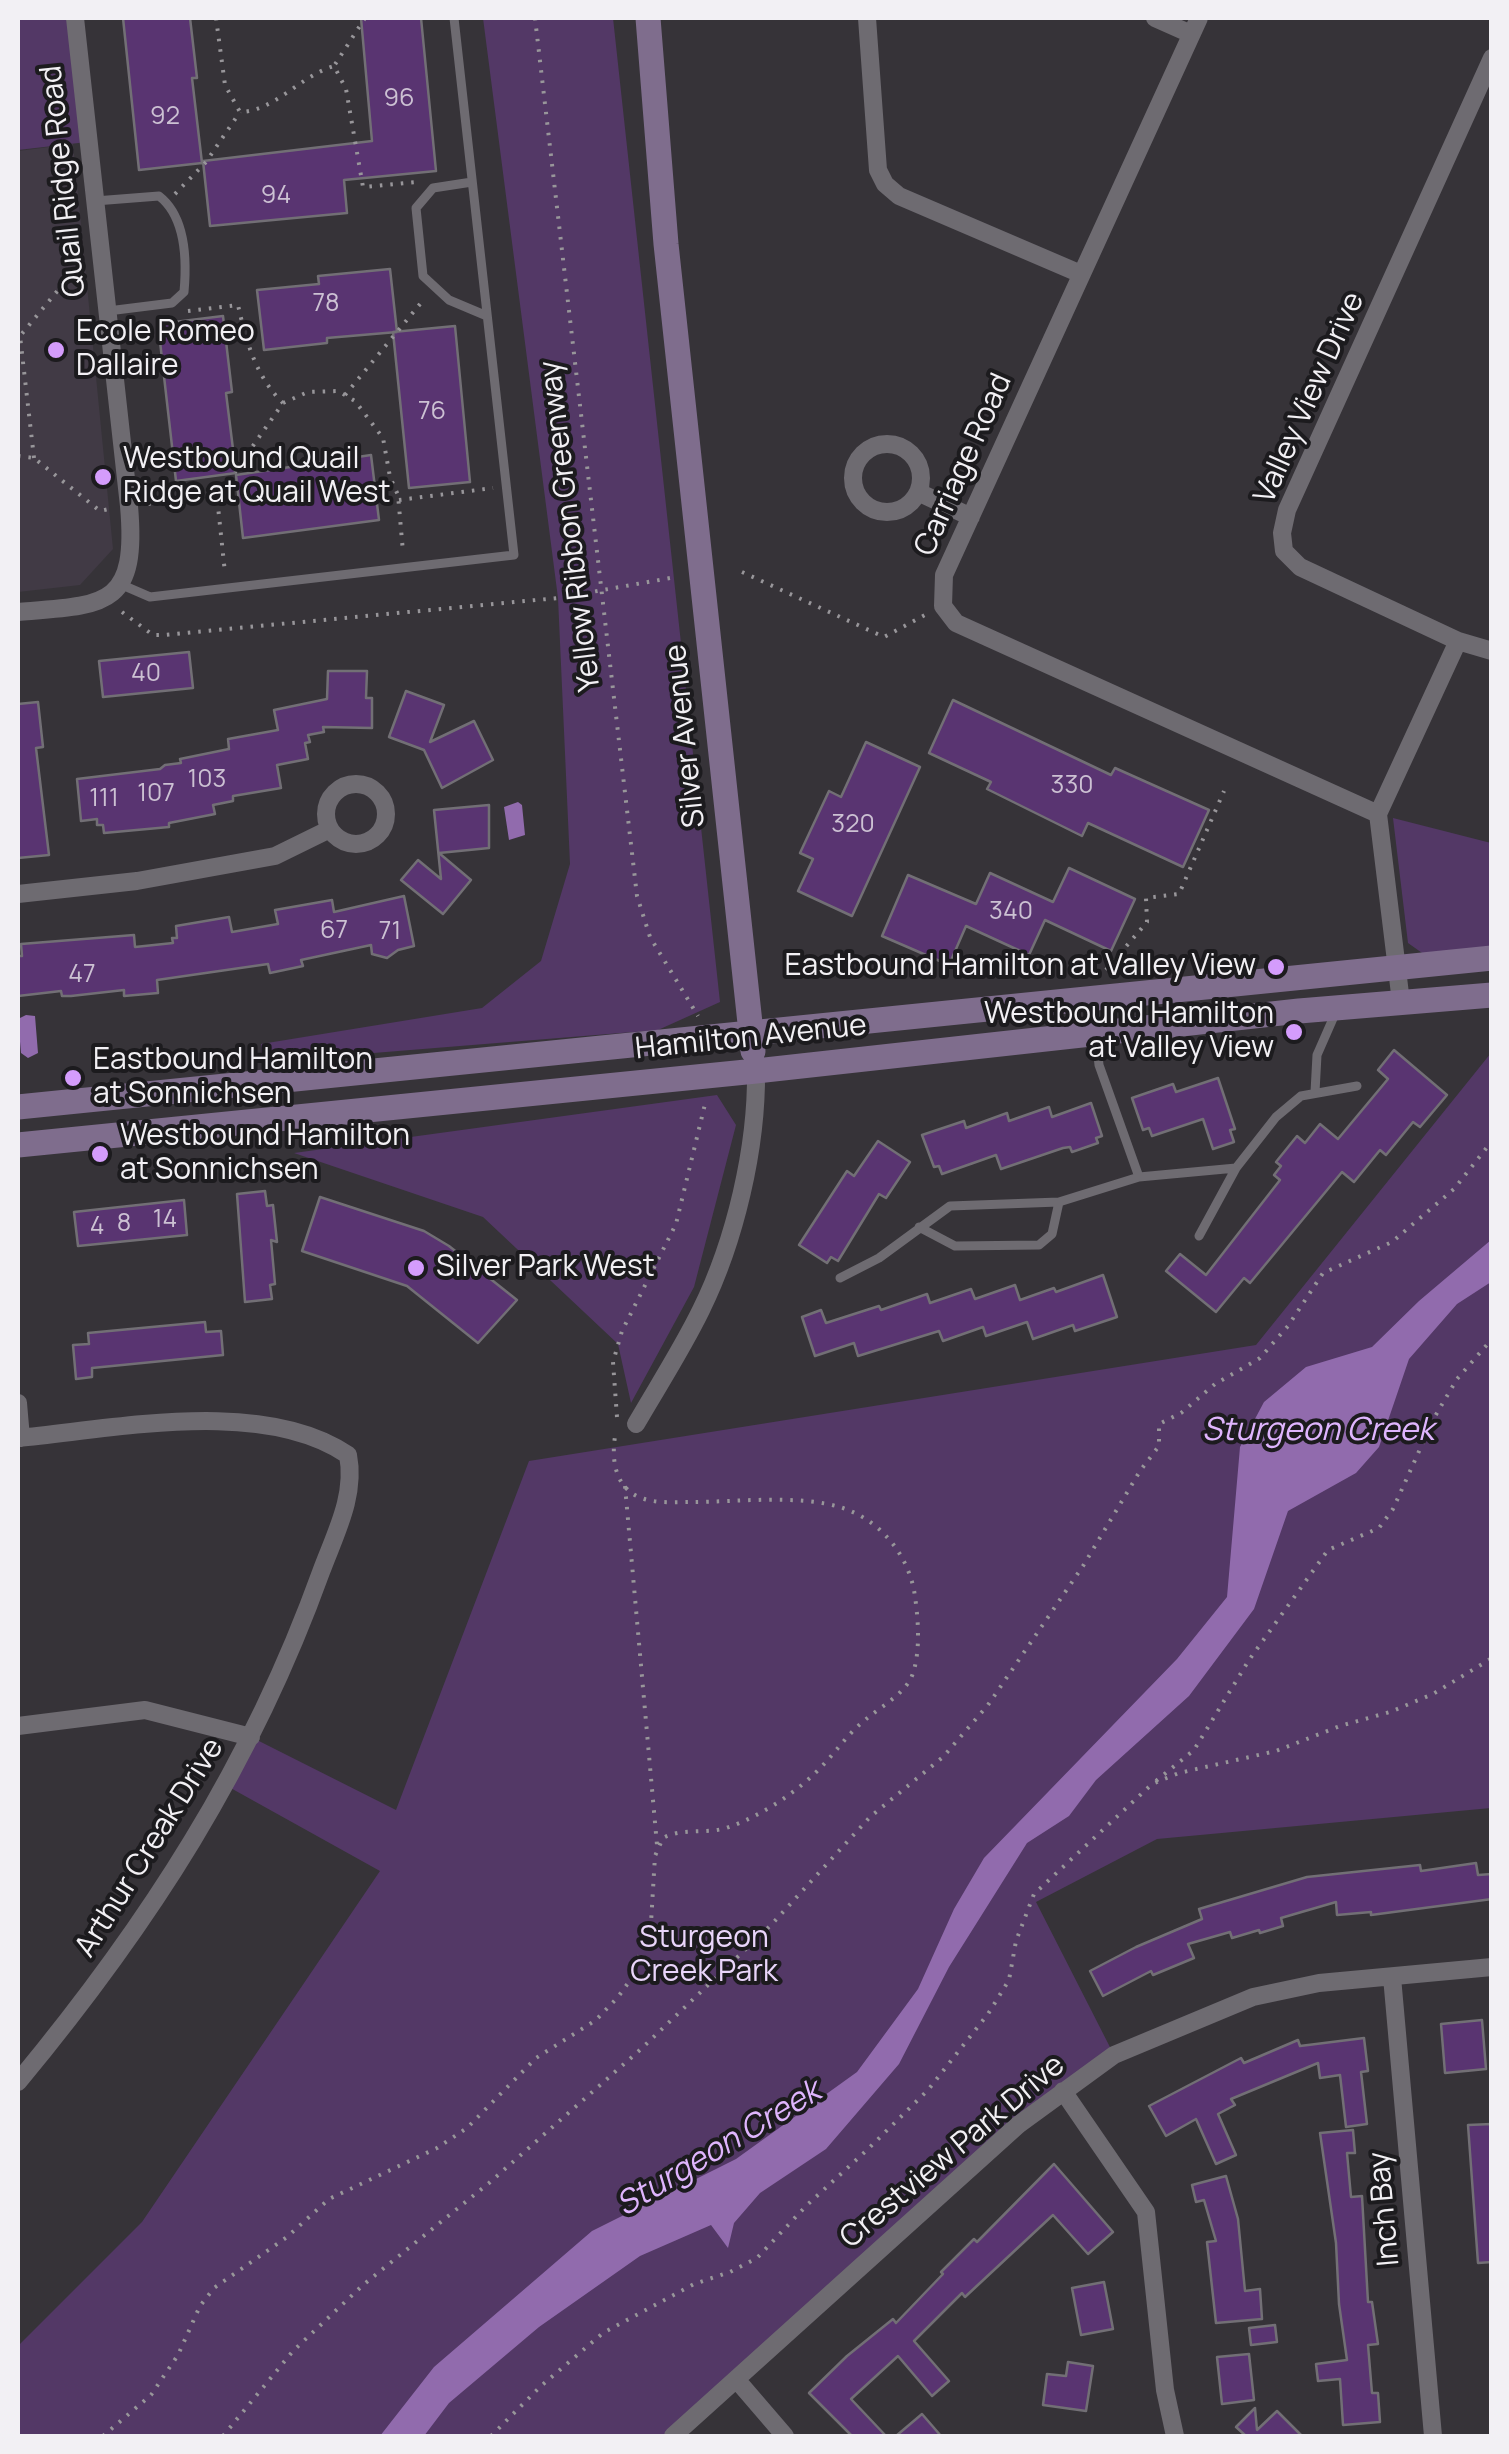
<!DOCTYPE html>
<html>
<head>
<meta charset="utf-8">
<style>
	body { margin:0 }
	#map { position:relative; width:1509px; height:2454px; overflow:hidden; background:#363338; font-family:Manrope,sans-serif }
	canvas { display:block }
	.frame { position:absolute; inset:0; border:20px solid #f2f0f4; pointer-events:none }
</style>
</head>
<body>
<div id="map">
<canvas width="1509" height="2454"></canvas>
<div class="frame"></div>
</div>
<script>
const ctx = document.querySelector('canvas').getContext('2d');
ctx.lineJoin = 'round';
function paint(path, color) { ctx.fillStyle = color; ctx.fill(path, 'evenodd'); }
function stroke(path, color, width, dash) { ctx.strokeStyle = color; ctx.lineWidth = width; ctx.lineCap = dash ? 'butt' : 'round'; ctx.setLineDash(dash || []); ctx.stroke(path); }
function write(font, color, halo, rows, align = 'center') {
  ctx.font = font + ' Manrope,sans-serif'; ctx.lineWidth = 8; ctx.setLineDash([]); ctx.textBaseline = 'middle'; ctx.strokeStyle = halo; ctx.fillStyle = color; for (const [text, x, y, turn = 0] of rows) {
    ctx.save(); ctx.translate(x, y); ctx.rotate((+turn || 0) * Math.PI / 180); ctx.textAlign = isNaN(turn) ? turn : align; if (halo) ctx.strokeText(text, 0, 0); ctx.fillText(text, 0, 0); ctx.restore();
  }
}
const built = new Path2D(`
	M73 144 113 549 80 585 18 592V151Z`);
const green = new Path2D(`
	M18 18H75L87 142 18 150Z
	M483 18H613L720 1002 658 1030 262 1062 261 1044 482 1008 541 961 570 864 558 598Z
	M1393 818 1491 843V949L1425 955 1408 943Z
	M1491 1053V1808L1157 1839 1036 1902 1114 2055 1063 2091 673 2436H18V2346L142 2222 380 1871 227 1786 251 1737 396 1810 529 1461 1256 1345Z
	M717 1095 736 1125 694 1287 631 1403 618 1344 483 1217 294 1153Z`);
const water = new Path2D(`
	M518 802 522 805 525 835 509 840 504 807Z
	M26 1015 35 1016 38 1053 28 1058 21 1053 18 1019Z
	M1491 1240V1282L1457 1304 1409 1359 1379 1447 1356 1473 1288 1511 1254 1609 1189 1696 1096 1780 1069 1816 1027 1843 949 1967 899 2064 826 2149 760 2193 734 2223 728 2248 711 2225 640 2256 539 2327 449 2403 424 2436H380L434 2367 592 2231 736 2159 857 2072 918 1989 954 1909 984 1858 1177 1659 1227 1597 1240 1447 1264 1402 1306 1367 1372 1347 1419 1301Z`);
const building = new Path2D(`
	M123 18H190L197 78H192L202 163 139 170Z
	M361 18H421L436 171 344 180 347 213 210 226 203 161 372 141Z
	M390 269 397 332 327 338V343L264 350 257 290 319 284 318 276Z
	M223 316 232 392 226 393 236 473 176 481 158 324Z
	M455 326 470 482 409 488 393 332Z
	M371 455 379 520 243 538 236 475Z
	M189 652 193 688 103 697 99 661Z
	M328 671H367L366 698H372V728L323 727 324 732 308 735 310 742 305 743 308 759 277 765 281 788 233 796V801L213 805 215 814 169 823V827L104 833 103 825H97V819L81 821 77 779 160 769 165 765 181 763 180 759 229 749 228 739 278 730 274 710 327 699Z
	M406 691 444 705 430 742 474 721 493 760 442 788 424 750 389 737Z
	M953 700 1111 775 1115 768 1209 810 1183 867 1088 823 1082 836 987 789 991 782 929 753Z
	M38 702 43 747 36 748 49 855 18 858V704Z
	M866 742 920 767 852 916 798 891 813 859 800 853 829 791 841 797Z
	M489 805V848L439 853 471 880 443 914 401 880 418 860 441 879 434 810Z
	M1069 868 1135 899 1111 951 1045 920 1029 955 966 926 949 965 882 936 908 875 976 904 990 873 1053 902Z
	M404 896 414 946 398 950 387 958 372 954 371 945 301 960 303 966 270 973 268 964 157 980 158 993 124 996V990L71 996H62L61 991 18 996V956H22L21 944 134 935 135 947 173 943 172 938H177L176 926 229 917 232 932 278 924 275 910 332 900 334 912Z
	M1394 1050 1447 1095 1420 1127 1413 1122 1386 1155 1380 1150 1354 1182 1342 1172 1250 1283 1244 1278 1216 1312 1166 1271 1180 1254 1206 1275 1280 1180 1274 1175 1281 1166 1276 1162 1297 1136 1305 1143 1320 1124 1338 1139 1388 1079 1378 1070Z
	M1218 1078 1235 1129 1230 1130 1234 1142 1213 1149 1203 1119 1152 1136 1149 1128 1143 1130 1132 1098 1173 1084 1176 1092Z
	M1091 1103 1102 1136 1096 1138 1098 1143 1072 1152 1070 1147 1063 1148 1001 1169 996 1155 942 1174 939 1166 934 1167 922 1135 964 1121 966 1128 1007 1113 1009 1121 1049 1107 1052 1117Z
	M878 1141 910 1162 886 1198 879 1194 838 1261 831 1257 827 1263 799 1245 847 1171 854 1176Z
	M265 1191 267 1206 273 1205 277 1242 271 1240 275 1284 270 1285 272 1299 245 1302 237 1194Z
	M320 1197 424 1231 449 1246 517 1300 478 1343 407 1286 302 1251Z
	M184 1200 187 1235 78 1246 74 1212Z
	M1103 1275 1117 1317 1075 1331 1073 1325 1033 1339 1027 1322 986 1336 983 1327 943 1341 939 1331 858 1356 854 1343 815 1356 802 1317 821 1310 826 1323 879 1306 881 1310 927 1294 930 1303 971 1289 975 1299 1015 1285 1020 1300 1054 1288 1056 1292Z
	M205 1322 206 1332 221 1331 223 1355 92 1368V1377L76 1379 73 1345 89 1344 88 1333Z
	M1476 1863 1478 1875 1492 1874V1899L1371 1915V1912L1337 1915 1336 1902 1281 1918 1283 1926 1260 1933 1259 1930 1232 1938 1230 1932 1188 1944 1194 1958 1153 1975 1151 1971 1103 1996 1090 1971 1136 1947 1202 1919 1199 1909 1307 1877 1420 1865 1421 1871Z
	M1482 2020 1486 2069 1445 2073 1441 2024Z
	M1364 2038 1368 2071 1361 2072 1367 2124 1346 2127 1340 2075 1320 2078 1318 2063 1231 2099 1235 2105 1218 2114 1236 2155 1216 2164 1196 2119 1166 2136 1149 2106 1241 2058 1244 2063 1298 2040 1300 2046Z
	M1492 2124V2262L1478 2263 1468 2125Z
	M1353 2130 1355 2153H1347L1351 2197 1362 2196 1368 2302H1372L1378 2344 1368 2345 1372 2393H1378L1380 2422 1343 2425 1340 2379 1318 2381 1316 2364 1347 2360 1339 2304 1336 2243 1320 2133Z
	M1054 2164 1113 2232 1088 2254 1053 2215 965 2297 962 2293 914 2341 949 2381 932 2396 898 2356 851 2399 886 2436H852L809 2393 847 2356 893 2319 896 2323 943 2274 941 2272 974 2239 977 2242Z
	M1226 2176 1238 2219 1245 2291 1260 2289 1262 2319 1216 2323 1207 2242 1216 2241 1204 2200 1196 2202 1192 2185Z
	M1104 2282 1113 2329 1081 2335 1072 2288Z
	M1275 2325 1277 2342 1251 2345 1249 2328Z
	M1249 2354 1254 2400 1222 2404 1217 2357Z
	M1068 2362 1093 2366 1086 2411 1043 2405 1047 2374 1066 2376Z
	M1255 2408 1257 2430 1277 2411 1302 2436H1246L1236 2427Z
	M922 2414 941 2436H896Z`);
const path = new Path2D(`
	M216 18 225 85 240 112C275 111 300 76 334 66
	M365 18 334 66 346 89 363 187 416 182
	M535 18 637 896 650 937 698 1016
	M175 194 206 162 240 112
	M188 311 238 305C246 341 256 377 283 403L217 497
	M345 395 425 298
	M283 403 308 392 338 391 355 401 383 438 390 477 398 495 403 552
	M18 456 34 458 100 511 109 509
	M34 458 20 336 59 289
	M399 500 493 488
	M148 504 217 497 225 573
	M742 572 884 637 925 615
	M122 612 153 635H163L558 598 676 577
	M1106 970 1147 922 1146 898 1179 894 1224 791
	M617 1417 613 1362 622 1331 676 1224 706 1100
	M625 1486 657 1845
	M1156 1781 1194 1750 1249 1660 1328 1550 1379 1528 1393 1509 1434 1418 1457 1379 1492 1339
	M103 2436 151 2395 178 2355 200 2306 214 2288 287 2237 329 2199 437 2148 467 2128 536 2058 596 2020 618 1997 631 1979 651 1923 655 1856 663 1838C683 1827 708 1835 729 1827 758 1817 791 1796 813 1775 832 1758 845 1736 865 1720 880 1707 907 1693 913 1673 921 1649 918 1615 914 1590 906 1552 880 1521 843 1508 800 1494 736 1502 691 1502 674 1502 655 1504 639 1497 613 1486 611 1455 616 1431
	M223 2436 293 2351 363 2285 489 2183 641 2049 772 1924 870 1817 943 1757 988 1705 1083 1566 1140 1471 1159 1446V1424L1181 1413 1215 1384 1260 1358 1288 1326 1323 1273 1392 1242 1454 1189 1492 1141
	M491 2436 541 2386 603 2333 694 2284 730 2272 757 2258 807 2205 867 2150 928 2090 988 2014 1009 1980 1016 1941 1034 1894 1152 1784 1179 1773 1276 1751 1340 1726 1390 1712 1433 1694 1492 1658`);
const lane = new Path2D(`
	M472 182 433 188 416 208 423 276 449 300 487 316
	M95 201 159 196C186 217 187 259 184 292L172 303 108 311
	M120 584 150 597 514 555 454 18
	M1096 1036 1099 1065 1139 1177
	M1315 1092 1317 1055 1335 1014
	M919 1227 955 1246 1039 1245 1052 1234 1059 1202
	M1199 1236 1236 1168
	M840 1278 879 1258 950 1206 1059 1202 1139 1177 1236 1168 1276 1117 1301 1096 1357 1086`);
const street = new Path2D(`
	M867 18 878 170 885 184 899 196 1081 274
	M1155 18 1191 34
	M1199 18 944 575 943 606 956 623 1378 814
	M1492 58 1287 510 1282 533 1284 551 1300 567 1458 641 1492 651
	M853 478a34 34 0 1 1 68 0a34 34 0 1 1-68 0Z
	M918 492 971 517
	M18 612C105 605 138 608 129 506L75 18
	M326 814a30 30 0 1 1 60 0a30 30 0 1 1-60 0Z
	M18 894 137 881 275 856 330 829
	M1401 1002 1378 814 1458 641
	M18 1403 21 1438
	M636 1424C658 1386 682 1349 701 1310 735 1241 757 1148 756 1071
	M18 1438C115 1429 263 1397 348 1455 356 1496 335 1534 321 1572 251 1766 149 1924 18 2082
	M18 1726 145 1710 251 1737
	M1392 1977 1433 2436
	M1063 2091 1146 2212 1165 2390 1175 2436
	M736 2379 785 2436
	M673 2436 1018 2125 1114 2055 1253 1997 1319 1983 1492 1967`);
const secondary = new Path2D(`
	M648 18 666 244 753 1051
	M18 1107 1492 958
	M18 1145 756 1071 1299 1011 1492 995`);
const markers = [
	[56,350,10,"#d49cfc"],
	[103,477,10,"#d49cfc"],
	[1276,967,10,"#d49cfc"],
	[1294,1032,10,"#d49cfc"],
	[73,1078,10,"#d49cfc"],
	[100,1154,10,"#d49cfc"],
	[416,1268,10,"#d49cfc"]
];
const numberNames = [
	["96",399,99],
	["92",165,117],
	["94",276,196],
	["78",326,304],
	["76",432,412],
	["40",146,674],
	["103",207,780],
	["330",1072,786],
	["107",156,794],
	["111",104,799],
	["320",853,825],
	["340",1011,912],
	["67",334,931],
	["71",390,932],
	["47",82,975],
	["14",165,1220],
	["8",124,1224],
	["4",97,1227]
];
const streetNames = [
	["Quail Ridge Road",64,181,-96],
	["Valley View Drive",1310,398,-66],
	["Carriage Road",964,465,-66],
	["Yellow Ribbon Greenway",571,526,-97],
	["Silver Avenue",686,736,-96],
	["Hamilton Avenue",751,1038,-6],
	["Arthur Creak Drive",150,1848,-58],
	["Crestview Park Drive",953,2152,-40],
	["Inch Bay",1385,2209,-95]
];
const poiNames = [
	["Ecole Romeo",76,333],
	["Dallaire",76,367],
	["Westbound Quail",123,460],
	["Ridge at Quail West",123,494],
	["Eastbound Hamilton at Valley View",1256,967,"right"],
	["Westbound Hamilton",1274,1015,"right"],
	["at Valley View",1274,1049,"right"],
	["Eastbound Hamilton",93,1061],
	["at Sonnichsen",93,1095],
	["Westbound Hamilton",120,1137],
	["at Sonnichsen",120,1171],
	["Silver Park West",436,1268]
];
const parkNames = [
	["Sturgeon",704,1939],
	["Creek Park",704,1973]
];
const waterNames = [
	["Sturgeon Creek",1318,1431],
	["Sturgeon Creek",719,2149,-31]
];
paint(built, '#413a45');
paint(green, '#533866');
paint(water, '#916bad');
paint(building, '#593471');
stroke(building, '#726f75', 2.5);
stroke(path, '#98969a', 4, [2.5, 8]);
stroke(lane, '#6e6b71', 9);
stroke(street, '#6e6b71', 18);
stroke(secondary, '#7f6d8d', 25);
for (const [x, y, r, color] of markers) { const dot = new Path2D(); dot.arc(x, y, r, 0, 2 * Math.PI); ctx.fillStyle = color; ctx.fill(dot); stroke(dot, '#1c1b1e', 4); }
write('25px', '#ccc1d3', null, numberNames);
write('30px', '#f2f0f4', '#1c1b1e', streetNames);
write('30px', '#f2f0f4', '#1c1b1e', poiNames, 'left');
write('30px', '#e9d5fa', '#1c1b1e', parkNames);
write('italic 32px', '#dfb5fe', '#1c1b1e', waterNames);
</script>
</body>
</html>
